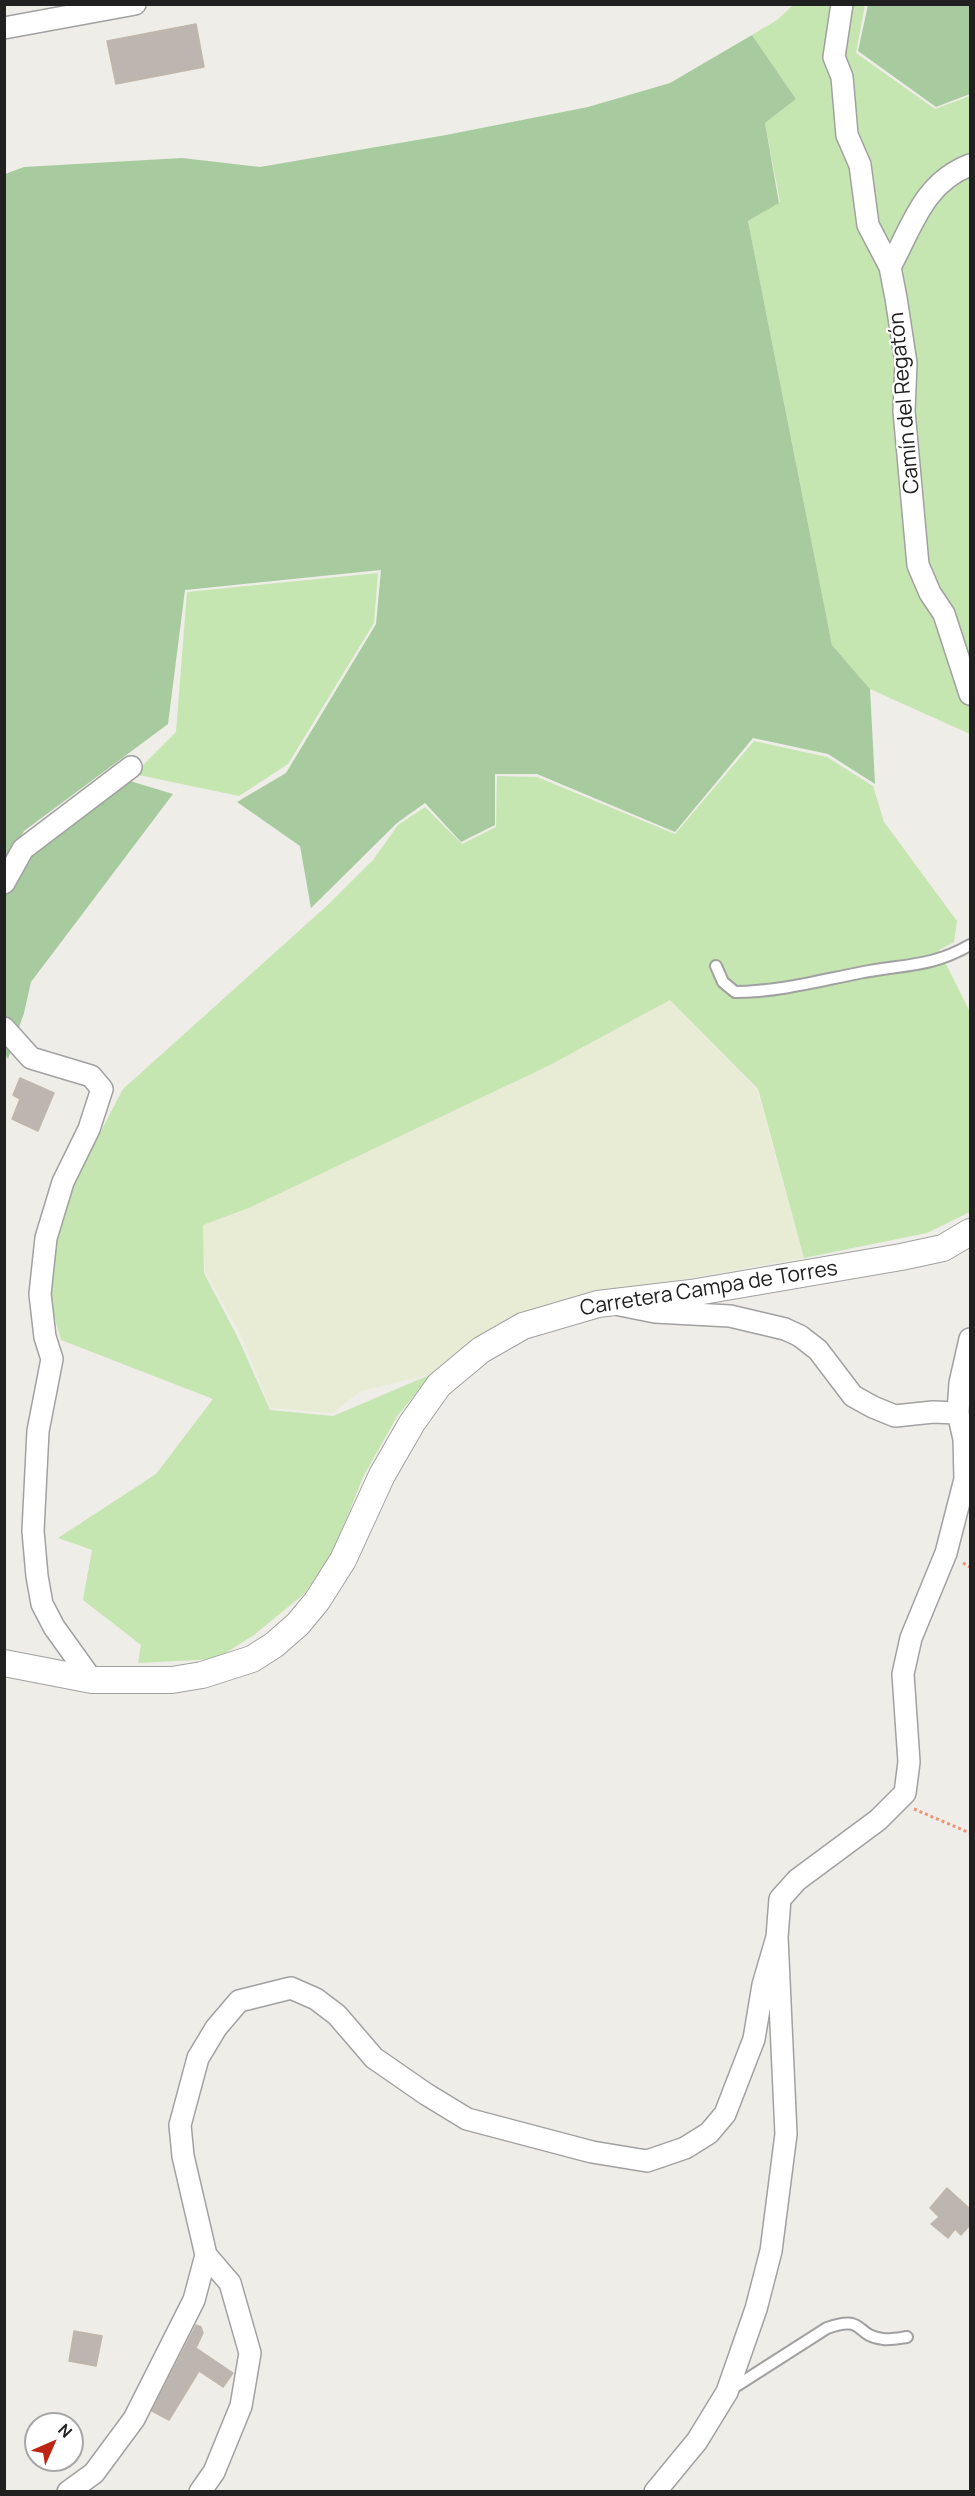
<!DOCTYPE html>
<html>
<head>
<meta charset="utf-8">
<style>
	body { margin:0 }
	#map { position:relative; width:975px; height:2496px; overflow:hidden; background:#efede7; font-family:Manrope,sans-serif }
	canvas { display:block }
	.frame { position:absolute; inset:0; border:6px solid #202020; pointer-events:none }
	.north { position:absolute; left:24px; top:2412px; width:60px; height:60px; box-sizing:border-box; background:#fff; border:2px solid #a6a6a6; border-radius:50%; rotate:45deg; font-size:16px; font-weight:700; line-height:24px; text-align:center; color:#202020 }
	.north::after { content:''; display:block; margin:auto; width:21px; height:27px; background:#bd2412; clip-path:polygon(50% 0,100% 100%,50% 72%,0 100%) }
</style>
</head>
<body>
<div id="map">
<canvas width="975" height="2496"></canvas>
<div class="frame"></div>
<div class="north">N</div>
</div>
<script>
const ctx = document.querySelector('canvas').getContext('2d');
ctx.lineJoin = 'round';
function paint(path, color) { ctx.fillStyle = color; ctx.fill(path, 'evenodd'); }
function stroke(path, color, width, dash) { ctx.strokeStyle = color; ctx.lineWidth = width; ctx.lineCap = dash ? 'butt' : 'round'; ctx.setLineDash(dash || []); ctx.stroke(path); }
function write(font, color, halo, rows, align = 'center') {
  ctx.font = font + ' Manrope,sans-serif'; ctx.lineWidth = 4.5; ctx.setLineDash([]); ctx.textBaseline = 'middle'; ctx.strokeStyle = halo; ctx.fillStyle = color; for (const [text, x, y, turn = 0] of rows) {
    ctx.save(); ctx.translate(x, y); ctx.rotate((+turn || 0) * Math.PI / 180); ctx.textAlign = isNaN(turn) ? turn : align; if (halo) ctx.strokeText(text, 0, 0); ctx.fillText(text, 0, 0); ctx.restore();
  }
}
const farmland = new Path2D(`
	M670 1000 757 1090 804 1258 605 1293 432 1374 361 1391 332 1413 270 1408 242 1337 205 1272 203 1225 251 1207 548 1066Z`);
const grass = new Path2D(`
	M793 5H865L856 53 935 109 970 96V734L870 689 832 645 748 221 780 202 765 123 796 99 752 35 777 20Z
	M378 573 374 623 288 764 239 796 134 774 176 732 187 592Z
	M754 741 827 757 873 786 884 822 957 921 954 942 939 950 970 1012V1212L927 1233 804 1258 758 1089 670 1000 548 1066 251 1207 203 1225 204 1273 238 1338 270 1410 333 1416 432 1374 398 1415 363 1477 334 1550 305 1593 254 1635 216 1659 138 1663 141 1645 83 1600 92 1550 58 1538 156 1474 213 1399 61 1340 46 1286 58 1213 123 1089 330 903 373 860 398 825 425 807 462 844 496 827 497 776 537 777 675 834Z`);
const forest = new Path2D(`
	M868 5H970V94L936 107 858 51Z
	M752 35 796 99 765 123 779 203 748 221 832 645 870 689 875 784 828 754 753 738 675 832 537 774H495V825L461 842 425 803 397 823 311 908 300 846 237 802 286 773 376 624 381 570 185 590 168 724 24 831 5 865V174L24 167 182 158 260 167 446 135 588 107 670 83Z
	M130 781 173 794 31 982 24 1013 8 1059 4 1052V870L25 833 56 810Z`);
const building = new Path2D(`
	M196 24 204 67 116 84 107 41Z
	M20 1078 54 1093 38 1131 12 1119 20 1099 13 1095Z
	M947 2188 970 2209V2225L961 2235 955 2229 948 2238 931 2224 939 2217 930 2208Z
	M196 2325 201 2327 203 2333 196 2348 233 2373 223 2387 199 2371 169 2420 152 2411Z
	M74 2331 102 2336 96 2366 69 2361Z`);
const path = new Path2D(`
	M963 1563 970 1567
	M914 1809 970 1833`);
const service = new Path2D(`
	M716 966 723 982 735 992C778 992 818 981 859 973 902 964 930 968 970 945
	M730 2390 827 2328C866 2314 854 2336 883 2339 891 2340 900 2338 907 2337`);
const minor = new Path2D(`
	M842 4 834 57 842 77 847 135 860 165 868 225 890 267 896 298 906 363 904 411 918 565 930 593 944 614 970 694
	M4 28 135 4
	M890 267C912 227 923 183 970 165
	M4 883 23 849 131 767
	M4 1028 31 1058 91 1076 102 1089 89 1129 63 1182 46 1238 40 1294 45 1337 52 1359 38 1431 33 1531 37 1576 42 1604 54 1627 92 1680
	M620 1305 655 1312 730 1316 785 1329 800 1336 818 1350 853 1396 873 1407 895 1416 933 1412 958 1413
	M68 2492 94 2473 134 2419 194 2300 206 2255 183 2156 180 2125 198 2058 216 2028 239 2001 291 1988 316 1999 337 2015 374 2058 426 2094 467 2119 592 2152 647 2161 685 2148 709 2133 725 2114 754 2039 763 1985 777 1937
	M200 2492 214 2472 241 2406 250 2353 230 2283 206 2255
	M655 2492 697 2441 727 2392 756 2309 771 2251 786 2134 777 1937 780 1899 797 1880 878 1820 905 1793 909 1762 903 1674 911 1638 946 1553 965 1479 964 1439 958 1413 960 1383 970 1339`);
const tertiary = new Path2D(`
	M4 1663 92 1680H172L202 1675 252 1659 274 1645 298 1624 317 1601 343 1560 382 1475 412 1423 439 1385 481 1350 523 1326 598 1304 691 1293 901 1257 943 1248 970 1232`);
const streetNames = [
	["Camín del Regatón",905,403,-95],
	["Carretera Campa de Torres",709,1289,-9]
];
paint(farmland, '#e8ecd4');
paint(grass, '#c5e5b1');
paint(forest, '#a7cb9f');
paint(building, '#bdb6b0');
stroke(building, '#c0b6aa', 1.5);
stroke(service, '#a1a1a1', 14);
stroke(minor, '#a1a1a1', 24);
stroke(tertiary, '#a1a1a1', 28);
stroke(path, '#ee927a', 3, [3, 3]);
stroke(service, '#fff', 10);
stroke(minor, '#fff', 21);
stroke(tertiary, '#fff', 26);
write('21px', '#202020', '#fff', streetNames);
</script>
</body>
</html>
